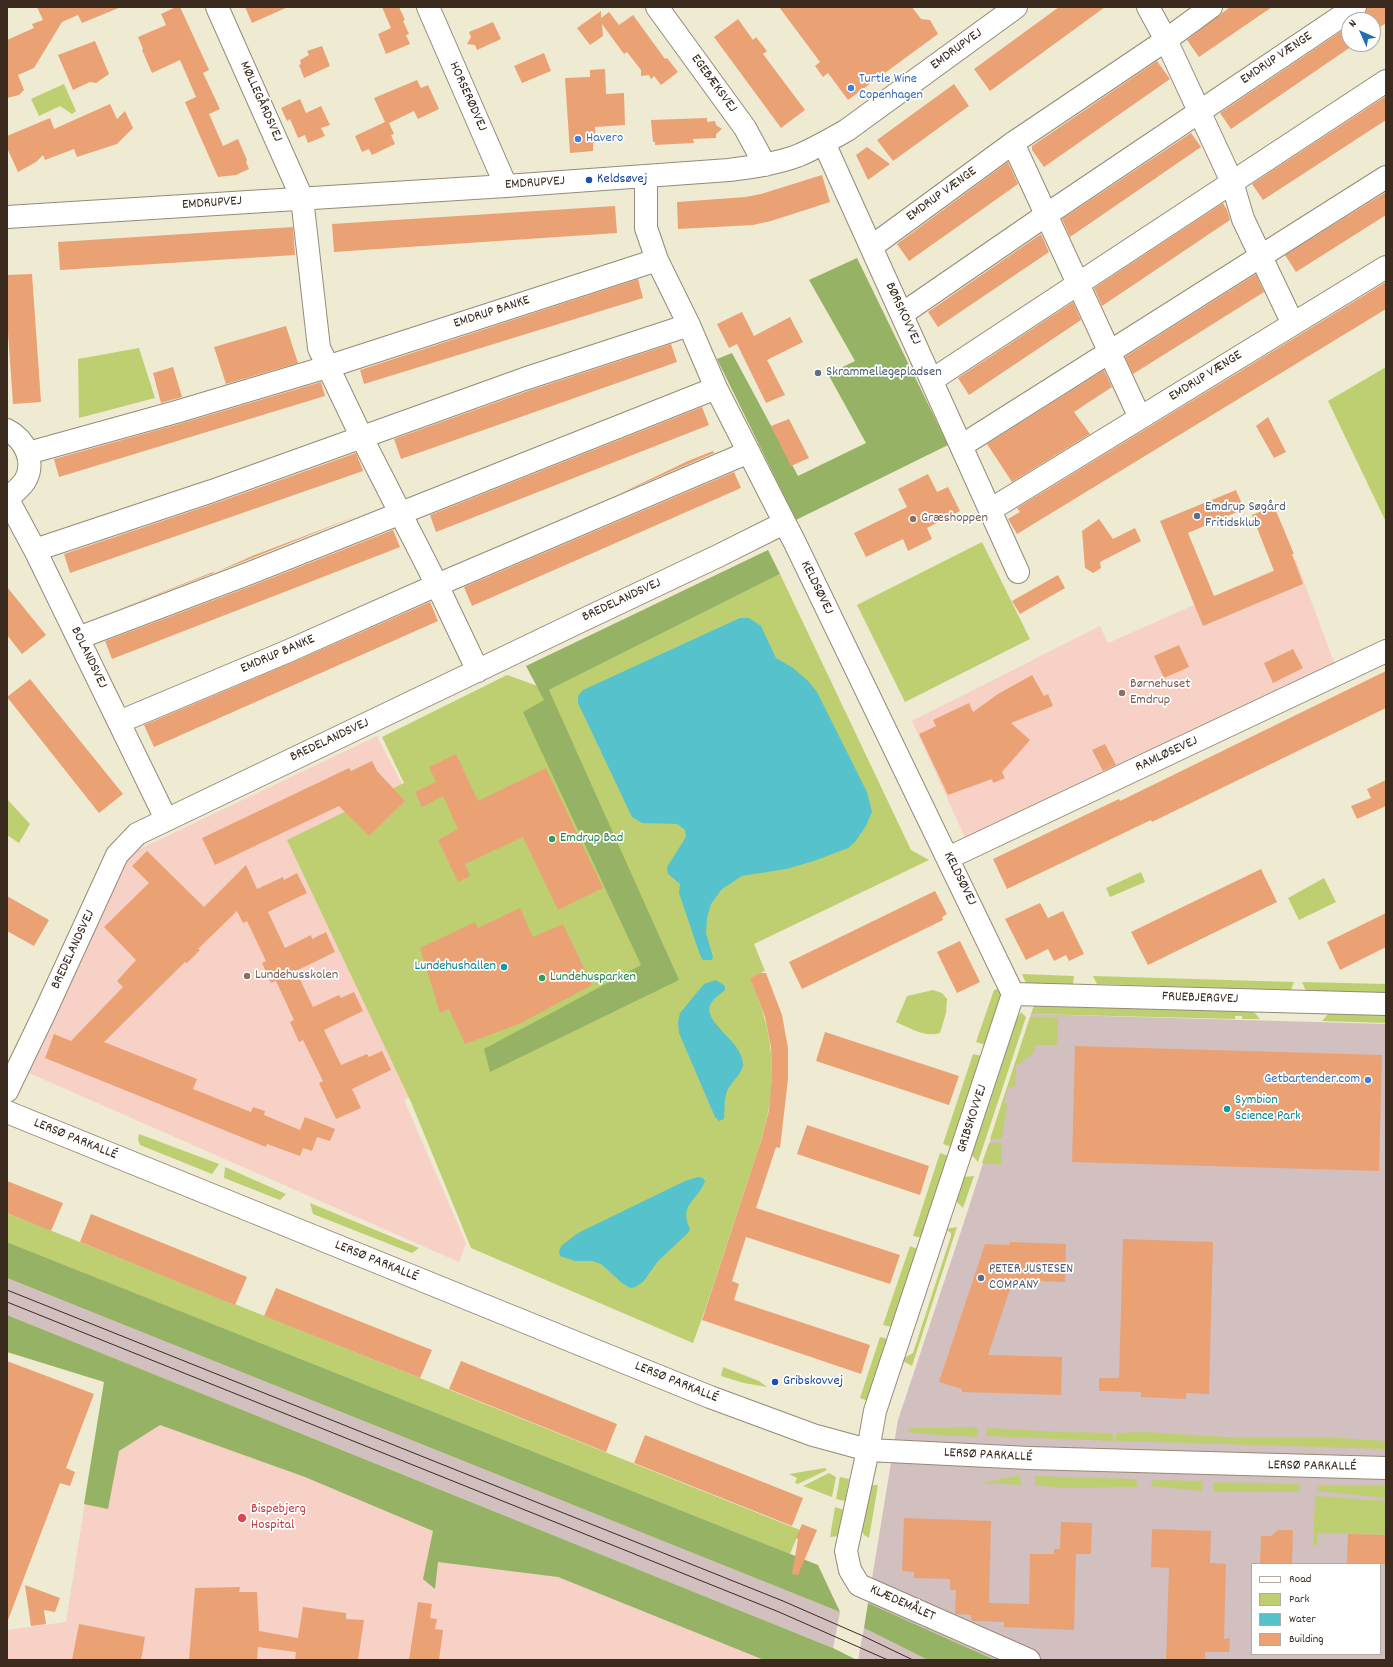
<!DOCTYPE html>
<html>
<head>
<meta charset="utf-8">
<style>
	body { margin:0 }
	#map { position:relative; width:1393px; height:1667px; overflow:hidden; background:#efead2; font-family:Dekko,sans-serif }
	canvas { display:block }
	.frame { position:absolute; inset:0; border:8px solid #3b2a1e; pointer-events:none }
	.legend { position:absolute; left:1251px; top:1563px; width:130px; height:92px; box-sizing:border-box; background:#fff; border:1px solid #b1aaa5; margin:0; padding:5px 7px; list-style:none; font-size:12px; color:#3b2a1e }
	.legend li { display:flex; align-items:center; gap:8px; height:20px }
	.legend b { width:20px; border:1px solid #b1aaa5 }
	.north { position:absolute; left:1341px; top:12px; width:40px; height:40px; box-sizing:border-box; background:#fff; border:1px solid #b1aaa5; border-radius:50%; rotate:315deg; font-size:11px; font-weight:700; line-height:16px; text-align:center; color:#3b2a1e }
	.north::after { content:''; display:block; margin:auto; width:14px; height:18px; background:#1f6fb2; clip-path:polygon(50% 0,100% 100%,50% 72%,0 100%) }
</style>
</head>
<body>
<div id="map">
<canvas width="1393" height="1667"></canvas>
<div class="frame"></div>
<ul class="legend">
<li><b style="height:5px;background:#fff"></b>Road</li>
<li><b style="height:11px;background:#becf72"></b>Park</li>
<li><b style="height:11px;background:#55c2cc"></b>Water</li>
<li><b style="height:11px;background:#eaa275"></b>Building</li>
</ul>
<div class="north">N</div>
</div>
<script>
const ctx = document.querySelector('canvas').getContext('2d');
ctx.lineJoin = 'round';
function paint(path, color) { ctx.fillStyle = color; ctx.fill(path, 'evenodd'); }
function stroke(path, color, width, dash) { ctx.strokeStyle = color; ctx.lineWidth = width; ctx.lineCap = dash ? 'butt' : 'round'; ctx.setLineDash(dash || []); ctx.stroke(path); }
function write(font, color, halo, rows, align = 'center') {
  ctx.font = font + ' Dekko,sans-serif'; ctx.lineWidth = 3.5; ctx.setLineDash([]); ctx.textBaseline = 'middle'; ctx.strokeStyle = halo; ctx.fillStyle = color; for (const [text, x, y, turn = 0] of rows) {
    ctx.save(); ctx.translate(x, y); ctx.rotate((+turn || 0) * Math.PI / 180); ctx.textAlign = isNaN(turn) ? turn : align; if (halo) ctx.strokeText(text, 0, 0); ctx.fillText(text, 0, 0); ctx.restore();
  }
}
const built = new Path2D(`
	M1296 560 1335 665 967 842 912 721 1100 626 1108 643Z
	M377 736 472 919 466 1070 404 1100 466 1243 459 1262 29 1073 131 853Z
	M104 1382 558 1577 764 1660H7V1630L66 1622Z`);
const industrial = new Path2D(`
	M1031 1014 1386 1024V1660H995L868 1603 898 1420 968 1210ZM1252 1564H1380V1654H1252Z
	M7 1278 840 1612 833 1648 7 1315Z
	M864 1628 928 1660H858Z`);
const green = new Path2D(`
	M64 84 76 111 72 114 60 106 39 116 31 99Z
	M139 348 155 398 79 418 78 359Z
	M1386 367V522L1328 401Z
	M982 542 1030 639 905 702 857 605Z
	M780 574 911 850 929 860 754 944 765 971 750 978C764 1012 772 1037 772 1075 772 1120 753 1163 740 1205 724 1251 710 1298 693 1343L471 1248 411 1102 287 840 404 783 382 737 507 675 549 690Z
	M7 799 30 824 19 843 7 835Z
	M1141 872 1145 882 1110 897 1106 888Z
	M1324 878 1336 902 1299 920 1288 898Z
	M1022 974 1074 976 1073 984 1026 983Z
	M1093 976 1294 982 1291 990 1097 984Z
	M1302 982 1386 984V993L1306 991Z
	M1001 988V994L986 1045 976 1042 994 990Z
	M933 990 942 993 947 999 946 1013 940 1033C925 1038 910 1028 896 1022L907 996Z
	M1034 1005 1253 1011 1260 1019H1242V1016H1235V1019L1031 1014Z
	M1021 1012 1026 1017 978 1162 971 1154 1015 1021Z
	M1329 1013 1386 1014V1023L1322 1021Z
	M1030 1017 1058 1018 1057 1045H1035L1034 1053 1016 1066 1015 1086 1008 1088 1004 1102 1007 1105 1002 1139H990Z
	M973 1054 982 1056 951 1147 943 1144Z
	M139 1134 219 1164 212 1174 140 1145 138 1139Z
	M989 1143H1002L1001 1165 982 1163Z
	M940 1153 949 1156 922 1238 913 1236Z
	M225 1167 286 1194 280 1200 224 1178Z
	M974 1176 963 1208 956 1201 963 1177Z
	M310 1203 419 1248 412 1253 313 1214Z
	M7 1213 800 1530 790 1554 7 1242Z
	M957 1227 912 1366 903 1361 904 1358 913 1353 951 1236V1233L947 1230V1229Z
	M910 1246 917 1249 892 1327 883 1325Z
	M880 1337 888 1339 868 1401 860 1398Z
	M723 1367 759 1381 767 1387 744 1383 721 1376Z
	M978 1427 977 1437 937 1435 908 1432 909 1428Z
	M987 1428 1061 1432 1113 1433V1441L986 1436Z
	M1145 1432 1225 1437 1339 1438 1386 1441V1449L1116 1441V1433Z
	M825 1468 827 1470 798 1484 795 1483 797 1478 789 1474Z
	M829 1473 836 1477 832 1497 803 1486Z
	M1020 1475 1021 1485 983 1483Z
	M1035 1476 1136 1479 1138 1487 1063 1488 1035 1485Z
	M840 1477 849 1479 845 1501 836 1499Z
	M1152 1480 1203 1481 1202 1491 1151 1486Z
	M1213 1482 1300 1484V1492H1214Z
	M872 1485H878L869 1538 864 1535 861 1529 869 1488Z
	M1317 1485 1386 1486V1498L1317 1491Z
	M1315 1496 1386 1501V1535L1318 1533 1317 1545H1313Z
	M835 1507 844 1510 838 1536 830 1537Z`);
const forest = new Path2D(`
	M857 258 948 445 796 520 717 359 732 353 798 476 866 443 828 374 855 361 809 280Z
	M768 550 780 574 549 690 679 980 490 1072 484 1049 641 965 523 712 544 700 526 666Z
	M7 1242 818 1565 840 1612 7 1278Z
	M7 1315 833 1648 857 1660H764L558 1577 438 1562 435 1589 423 1579 433 1531 305 1477 160 1425 119 1451 108 1509 84 1504 104 1382 7 1352Z
	M868 1603 995 1660H928L864 1628Z`);
const water = new Path2D(`
	M740 618H749L761 626 776 658 793 668 808 681 817 692 867 792 872 812 866 826 855 842 848 848 814 861 786 869 742 876 722 889 711 904 707 918 706 933 713 957 712 960H703L700 955 679 893 680 884 668 874 667 867 686 837 685 830 677 824 642 823 632 817 578 703V696L583 690Z
	M716 980 725 986V990C721 994 714 998 711 1003 700 1022 744 1041 743 1065 742 1074 731 1082 727 1091 724 1100 725 1109 724 1119L719 1121 715 1117 679 1033 678 1022 680 1013 704 984Z
	M698 1177 703 1178 705 1181C698 1201 678 1204 690 1229L688 1233 658 1261 643 1282 635 1287 630 1288 622 1283 601 1264 592 1261H575L560 1256 559 1251 561 1246 578 1233 685 1181Z`);
const building = new Path2D(`
	M37 7H121L82 23 78 15 62 22 34 68 18 75 24 90 19 95 7 98V40L34 28 32 24 43 20Z
	M176 7H180L209 70 203 73 220 109 209 114 223 146 238 139 247 160 246 162 249 169 236 175 218 177 185 102 196 97 180 60 152 73 142 50 143 49 138 37 166 25 161 14Z
	M245 7H288L252 23Z
	M382 7H399L405 20 403 21 409 34 406 35 410 44 386 54 378 34 391 28Z
	M779 7H912L921 19 930 20 938 34 848 100 828 73 823 77 815 66 820 62Z
	M1059 7H1105L990 91 974 69Z
	M1230 7H1272L1199 57 1187 40Z
	M1367 7H1386V23L1373 32V20H1358L1366 13Z
	M601 11V18L609 12 619 25 633 15 665 59 667 58 678 72 661 85 654 76 651 79 649 75 641 76V70L627 52 624 54 602 24 603 36 590 45 577 28Z
	M738 19 753 40 756 37 767 51 763 54 805 110 781 128 714 37Z
	M493 22 501 39 477 50 475 45 467 44 471 37 469 32Z
	M1349 26V44H1355L1231 129 1220 113Z
	M95 41 109 74 96 83 90 82 73 90 58 55Z
	M322 46 330 66 304 78 299 65 301 64 300 60 309 55 307 51Z
	M544 53 551 71 522 83 514 66Z
	M1157 61 1170 79 1044 167 1032 150V146Z
	M605 69 606 94 624 93 625 125 595 127 596 143H593V151L570 153 565 78 590 77V70Z
	M417 80 421 88 428 85 439 109 418 119 414 111 389 123 394 134 391 135 395 144 372 155 369 149 362 152 355 136 385 122 374 98Z
	M954 84 969 106 893 161 877 140Z
	M1386 96V120L1263 200 1252 184Z
	M300 99 306 113 321 106 330 125 321 128 325 136 308 143 305 135 298 138 290 119 287 121 281 108Z
	M110 104 117 119 125 111 133 128 117 144 77 157 74 149 45 160 43 155 36 162 18 172 7 148V136L50 118 54 129Z
	M707 118V122L715 121 716 125 722 129 716 134V138L693 139 694 143 655 145V142H653L651 120Z
	M1191 133 1201 147 1070 237 1062 219Z
	M867 147 890 164 868 180 856 155Z
	M1008 162 1018 184 909 261 897 244Z
	M822 175 830 202 771 221 753 225 678 229 677 202 746 197 761 194Z
	M1386 192V215L1296 272 1285 255Z
	M1223 203 1227 210 1230 220 1102 306 1094 288Z
	M615 206 617 233 334 252 332 224Z
	M293 227 295 255 60 270 58 242Z
	M1041 234 1049 252 938 327 928 312Z
	M32 274 41 402 13 404 7 318V275Z
	M1256 274 1264 292 1133 374 1125 357Z
	M638 279 643 298 364 384 360 370Z
	M1386 282V309L1017 534 1008 519 1020 512 1017 508Z
	M1073 302 1081 320 969 395 958 378Z
	M742 312 754 336 790 317 803 342 767 360 785 395 766 403 737 344 729 348 717 324Z
	M286 326 298 363 226 384 214 347Z
	M671 344 677 362 401 459 394 439 528 391Z
	M173 367 182 397 161 403 153 373Z
	M1104 370 1112 387 1074 412 1090 434 1012 482 987 444Z
	M321 382 325 396 59 477 54 459 179 424Z
	M702 407 709 425 436 532 430 515Z
	M1268 417 1286 452 1274 458 1256 426Z
	M789 419 809 458 791 466 771 426Z
	M713 451 714 453 619 494 688 461Z
	M356 453 363 471 70 573 64 554 216 503Z
	M734 472 741 488 472 606 464 587Z
	M928 474 937 492 948 487 960 511 927 528 932 539 908 551 903 539 866 557 854 533 907 507 898 489Z
	M1236 490 1244 509 1188 533 1214 596 1274 571 1252 515 1274 506 1294 554H1292L1303 584 1203 626 1160 521Z
	M357 516 245 561 117 610 213 572 214 573 252 556Z
	M1099 519 1113 539 1135 528 1141 541 1100 562 1101 568 1093 573 1085 568 1082 531Z
	M393 530 400 547 112 659 105 641 254 585Z
	M1058 575 1065 588 1020 614 1012 601Z
	M7 587 46 635 22 654 7 635Z
	M430 602 438 621 154 747 144 725 291 663Z
	M1179 645 1189 667 1164 678 1154 656Z
	M1293 649 1303 668 1273 683 1264 663Z
	M1386 671V708L1152 822 1151 820 1007 889 993 859 1119 799 1120 801Z
	M1032 675 1044 696 1048 694 1053 706 1011 723 1030 740 1002 772 1005 778 993 783 992 779 948 795 919 734 936 726 933 720 969 703 973 712 998 694Z
	M30 679 123 794 99 813 7 697Z
	M1105 744 1116 765 1103 771 1092 750Z
	M456 754 478 801 546 768 603 888 558 910 523 837 465 864 470 876 458 882 438 840 458 829 443 796 422 807 415 792 436 782 429 767Z
	M372 761 377 771 405 801 369 836 339 806 215 865 202 838 349 768 351 771Z
	M1386 780V806L1357 819 1351 806 1371 798 1367 789Z
	M147 851 204 907 246 865 257 889 283 877 284 880 297 873 307 893 268 912 285 948 311 935 312 939 326 932 335 952 296 971 313 1007 339 995 341 998 354 992 363 1011 324 1030 341 1065 367 1054 369 1057 382 1051 391 1070 352 1089 361 1108 336 1119 319 1083 323 1081 303 1040 299 1042 290 1022 294 1020 276 981 271 983 262 963 266 961 247 921 243 923 237 911 198 949 200 950 187 963 185 962 104 1042 197 1079 193 1089 251 1112 253 1107 265 1111 264 1115 300 1130 305 1117 335 1129 330 1141 317 1137 312 1151 303 1148 300 1156 267 1144 266 1147 45 1058 54 1034 71 1041 123 987 117 981 136 960 104 927 149 883 132 866Z
	M1261 869 1277 902 1148 965 1131 932Z
	M935 891 947 914 942 917 943 920 802 989 789 962Z
	M7 896 49 920 34 946 7 931Z
	M1040 903 1048 918 1063 911 1084 954 1069 961 1066 955 1054 961 1048 949 1026 960 1005 919Z
	M520 908 533 937 563 924 592 985 519 1024 465 1044 449 1009 440 1013 420 948 475 922 478 928Z
	M1386 913V947L1340 970 1327 942Z
	M960 941 980 982 957 993 937 952Z
	M760 973H766L782 1015 788 1048V1079L780 1148 776 1147 756 1208 900 1255 890 1284 746 1237 732 1281 739 1284 734 1300 870 1345 861 1374 702 1320 762 1138 769 1110 772 1076 771 1047 765 1017 750 978Z
	M825 1032 959 1076 949 1105 816 1061Z
	M1075 1046 1382 1055 1379 1171 1072 1162Z
	M807 1125 929 1166 920 1195 797 1154Z
	M7 1181 63 1203 51 1231 7 1213Z
	M91 1214 247 1277 235 1305 80 1242Z
	M1123 1239 1213 1242 1209 1394 1186 1393V1399L1141 1397V1392L1099 1391V1378H1119Z
	M1010 1242 1066 1244 1065 1282 1013 1280 988 1355 1062 1357 1061 1395 962 1392V1389L939 1382 985 1244 1010 1245Z
	M276 1288 432 1350 420 1378 264 1316Z
	M7 1361 94 1394 66 1468 75 1472 70 1486 60 1483 8 1620H7Z
	M461 1361 617 1424 606 1452 449 1389Z
	M645 1435 803 1498 792 1526 634 1463Z
	M904 1518 991 1521 989 1603 1029 1604 1030 1554H1054V1549H1060L1061 1522 1092 1523 1091 1554H1076L1074 1630 1004 1627V1622L972 1621 971 1615 955 1614 956 1590H950V1579L914 1578V1572L902 1571Z
	M802 1524 817 1530 798 1575 792 1574 798 1539 796 1538Z
	M1152 1529 1211 1531 1210 1563 1226 1564 1224 1639 1230 1638 1229 1652H1205V1660H1166L1169 1568 1151 1567Z
	M1278 1530H1293L1292 1564H1260L1261 1536H1271Z
	M1348 1534 1386 1535V1564H1347Z
	M25 1585 60 1598 55 1612 44 1610 46 1624 31 1626Z
	M240 1587 239 1592H257L259 1631 298 1638 303 1607 346 1613V1619L364 1620 358 1660H295L296 1652 258 1647 257 1660H189L195 1588Z
	M418 1602 432 1604 430 1618 437 1619 435 1629 443 1630 439 1660H409Z
	M79 1624 145 1637 141 1660H72Z`);
const minor = new Path2D(`
	M217 7 302 198 319 348 362 438 437 585 478 671
	M428 7 506 186
	M657 7 745 128 765 165
	M1148 7 1166 40 1232 182 1243 219 1293 324
	M824 143 1018 572
	M1013 143 1140 418
	M646 176V228L657 260 689 325 716 388 795 543 1013 994
	M7 217 506 186 729 170C752 167 775 164 797 156 814 149 831 139 847 130L1016 7
	M871 247 1013 143 1166 40 1211 7
	M902 314 1046 215 1355 7
	M932 380 1386 81
	M7 430C25 439 36 462 25 481 20 488 14 493 7 498
	M961 446 1386 177
	M28 453 176 412 327 367 657 260
	M7 498 35 550 166 819
	M990 510 1386 267
	M35 550 212 491 524 379 689 325
	M78 638 250 573 716 388
	M119 722 286 652 437 585 749 452
	M948 858 1386 651
	M1013 994 875 1411 868 1450 846 1551 850 1570 859 1585 1029 1660
	M1013 994 1386 1004
	M7 1091 45 1012 117 855 137 834 585 619 718 556 784 523
	M7 1112 710 1397 813 1435 868 1450 1029 1458 1386 1468`);
const tram = new Path2D(`
	M7 1290 783 1601 863 1636 913 1660
	M7 1302 779 1612 888 1660`);
const markers = [
	[851,88,4,"#3f7fe0"],
	[578,139,4,"#3f7fe0"],
	[589,180,4,"#1a4fb4"],
	[818,373,4,"#5c6f8a"],
	[1197,516,4,"#5c6f8a"],
	[913,519,4,"#8d6e63"],
	[1122,693,4,"#8d6e63"],
	[552,839,4,"#2e9e5b"],
	[504,967,4,"#0f9aa8"],
	[247,976,4,"#8d6e63"],
	[542,978,4,"#2e9e5b"],
	[1368,1080,4,"#3f7fe0"],
	[1227,1109,4,"#0f9aa8"],
	[981,1278,4,"#5c6f8a"],
	[775,1382,4,"#1a4fb4"],
	[242,1518,5,"#e0444e"]
];
const streetNames = [
	["EMDRUPVEJ",957,50,-36],
	["EMDRUP VÆNGE",1277,59,-34],
	["EGEBÆKSVEJ",713,84,54],
	["HORSERØDVEJ",467,97,66],
	["MØLLEGÅRDSVEJ",260,102,66],
	["EMDRUPVEJ",535,184,-4],
	["EMDRUP VÆNGE",942,195,-36],
	["EMDRUPVEJ",212,204,-4],
	["EMDRUP BANKE",492,313,-18],
	["BØRSKOVVEJ",902,314,65],
	["EMDRUP VÆNGE",1206,377,-32],
	["KELDSØVEJ",816,588,64],
	["BREDELANDSVEJ",622,601,-25],
	["EMDRUP BANKE",278,655,-23],
	["BOLANDSVEJ",88,658,64],
	["BREDELANDSVEJ",330,741,-25],
	["RAMLØSEVEJ",1167,755,-25],
	["KELDSØVEJ",959,879,64],
	["BREDELANDSVEJ",74,950,-65],
	["FRUEBJERGVEJ",1200,999,2],
	["GRIBSKOVVEJ",973,1119,-72],
	["LERSØ PARKALLÉ",75,1140,22],
	["LERSØ PARKALLÉ",376,1262,22],
	["LERSØ PARKALLÉ",676,1383,22],
	["LERSØ PARKALLÉ",988,1456,3],
	["LERSØ PARKALLÉ",1312,1467,1],
	["KLÆDEMÅLET",902,1604,24]
];
const shopNames = [
	["Turtle Wine",859,80],
	["Copenhagen",859,96],
	["Havero",586,139],
	["Getbartender.com",1360,1080,"right"]
];
const transitNames = [
	["Keldsøvej",597,180],
	["Gribskovvej",783,1382]
];
const serviceNames = [
	["Skrammellegepladsen",826,373],
	["Emdrup Søgård",1205,508],
	["Fritidsklub",1205,524],
	["PETER JUSTESEN",989,1270],
	["COMPANY",989,1286]
];
const educationNames = [
	["Græshoppen",921,519],
	["Børnehuset",1130,685],
	["Emdrup",1130,701],
	["Lundehusskolen",255,976]
];
const leisureNames = [
	["Emdrup Bad",560,839],
	["Lundehusparken",550,978]
];
const cultureNames = [
	["Lundehushallen",496,967],
	["Symbion",1235,1101,"left"],
	["Science Park",1235,1117,"left"]
];
const healthNames = [
	["Bispebjerg",251,1510],
	["Hospital",251,1526]
];
paint(built, '#f7d1c6');
paint(industrial, '#d2bfbf');
paint(green, '#becf72');
paint(forest, '#96b264');
paint(water, '#55c2cc');
paint(building, '#eaa275');
stroke(minor, '#958a78', 24);
stroke(minor, '#fff', 22);
stroke(tram, '#3b2a1e', 1);
for (const [x, y, r, color] of markers) { const dot = new Path2D(); dot.arc(x, y, r, 0, 2 * Math.PI); ctx.fillStyle = color; ctx.fill(dot); stroke(dot, '#fff', 1.5); }
write('14px', '#3b2a1e', '#fff', streetNames);
write('14px', '#366cbe', '#fff', shopNames, 'left');
write('14px', '#164399', '#fff', transitNames, 'left');
write('14px', '#4e5e75', '#fff', serviceNames, 'left');
write('14px', '#785e54', '#fff', educationNames, 'left');
write('14px', '#27864d', '#fff', leisureNames, 'left');
write('14px', '#0d838f', '#fff', cultureNames, 'right');
write('14px', '#be3a42', '#fff', healthNames, 'left');
</script>
</body>
</html>
